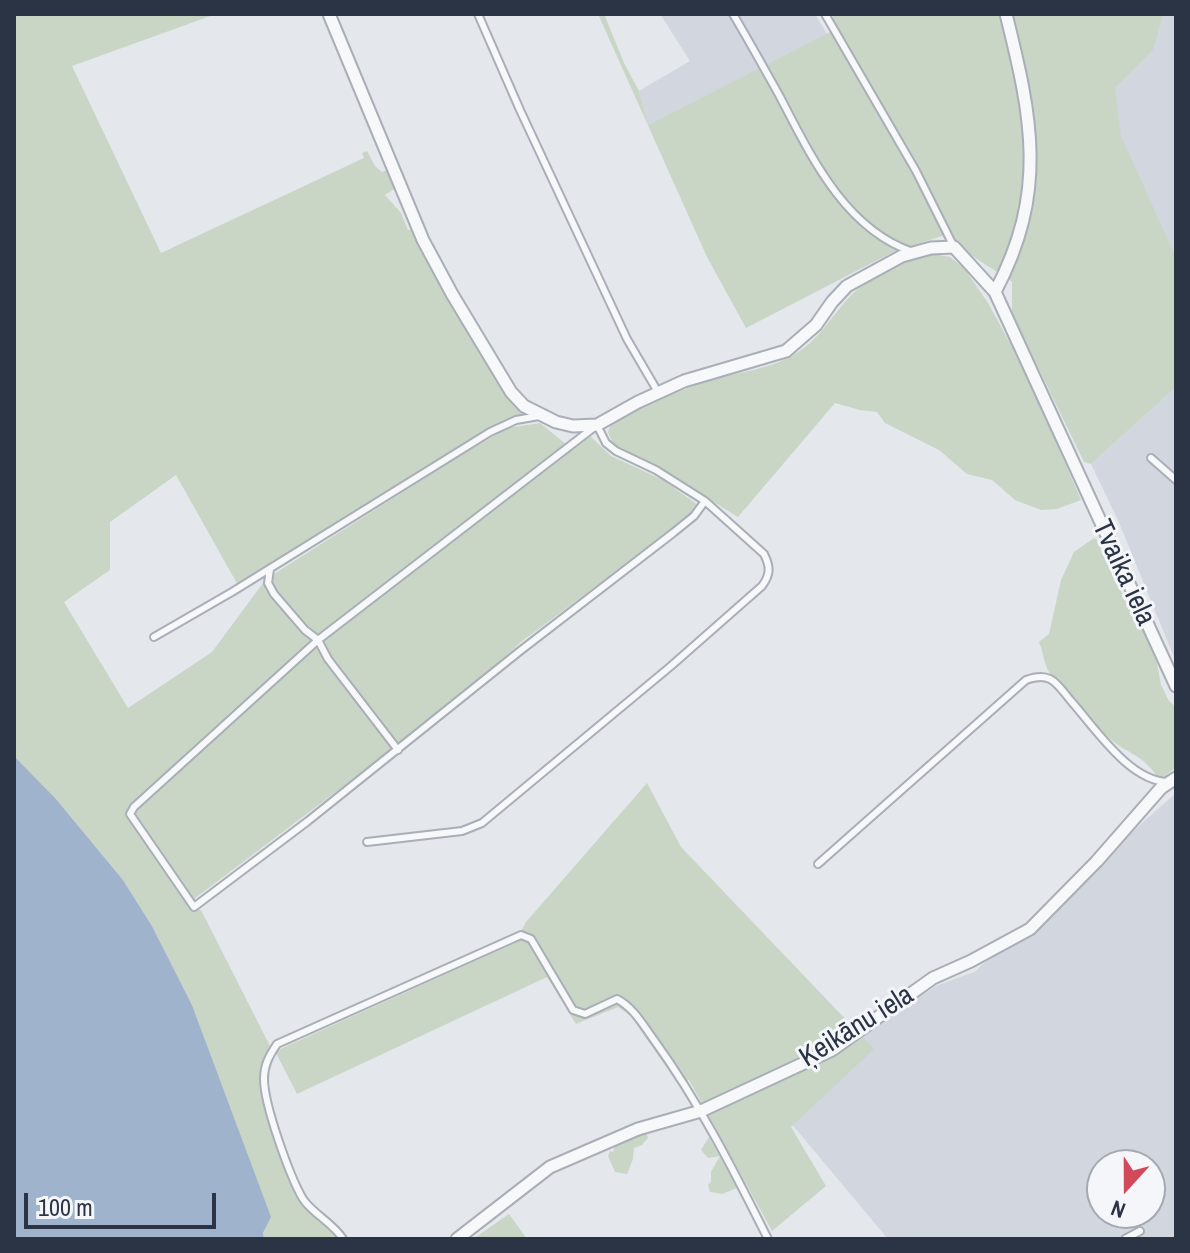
<!DOCTYPE html>
<html>
<head>
<meta charset="utf-8">
<style>
	body { margin:0 }
	#map { position:relative; width:1190px; height:1253px; overflow:hidden; background:#e4e7ec; font-family:"Archivo Narrow",sans-serif }
	canvas { display:block }
	.frame { position:absolute; inset:0; border:16px solid #2b3445; pointer-events:none }
	.north { position:absolute; left:1086px; top:1149px; width:80px; height:80px; box-sizing:border-box; background:#f4f6f9; border:2px solid #a4a8b1; border-radius:50%; rotate:201deg; font-size:22px; font-weight:700; line-height:32px; text-align:center; color:#2b3445 }
	.north::after { content:''; display:block; margin:auto; width:28px; height:36px; background:#d1495b; clip-path:polygon(50% 0,100% 100%,50% 72%,0 100%) }
	.scale { position:absolute; left:24px; top:1193px; width:192px; height:36px; box-sizing:border-box; border:4px solid #2b3445; border-top:0; padding-left:10px; font-size:24px; line-height:28px; white-space:nowrap; color:#2b3445; -webkit-text-stroke:6px #f4f6f9; paint-order:stroke }
</style>
</head>
<body>
<div id="map">
<canvas width="1190" height="1253"></canvas>
<div class="frame"></div>
<div class="north">N</div>
<div class="scale">100 m</div>
</div>
<script>
const ctx = document.querySelector('canvas').getContext('2d');
ctx.lineJoin = 'round';
function paint(path, color) { ctx.fillStyle = color; ctx.fill(path, 'evenodd'); }
function stroke(path, color, width, dash) { ctx.strokeStyle = color; ctx.lineWidth = width; ctx.lineCap = dash ? 'butt' : 'round'; ctx.setLineDash(dash || []); ctx.stroke(path); }
function write(font, color, halo, rows, align = 'center') {
  ctx.font = font + ' "Archivo Narrow",sans-serif'; ctx.lineWidth = 6; ctx.setLineDash([]); ctx.textBaseline = 'middle'; ctx.strokeStyle = halo; ctx.fillStyle = color; for (const [text, x, y, turn = 0] of rows) {
    ctx.save(); ctx.translate(x, y); ctx.rotate((+turn || 0) * Math.PI / 180); ctx.textAlign = isNaN(turn) ? turn : align; if (halo) ctx.strokeText(text, 0, 0); ctx.fillText(text, 0, 0); ctx.restore();
  }
}
const built = new Path2D(`
	M660 14H815L827 34 648 125 639 91 690 61Z
	M1090 14H1176V262L1074 70Z
	M1176 387V662L1118 520 1091 464Z
	M1176 793V1239H888L764 1091 938 985 974 972ZM1102 1165H1150V1213H1102Z`);
const green = new Path2D(`
	M14 14H216L72 66 161 253 364 158 362 153 367 151 375 166 382 172 387 170 396 188 385 195 401 213 408 230 413 229 524 412V414L496 426 239 587 176 475 110 522V570L64 602 128 708 212 652 266 579 447 464 507 428 540 423 573 450 590 436 611 456 663 480 698 505 690 516 521 642 464 695 194 899 130 811 127 815 191 910H201L270 1046C265 1055 261 1065 261 1075 261 1104 284 1175 300 1200 311 1216 329 1224 340 1239H264L263 1234 270 1217 192 1005 152 926 123 880 56 799 14 756Z
	M598 14H604L625 65 639 91 648 125 832 31 833 14H1163L1153 50 1115 88 1121 136 1176 258V387L1091 464 1084 462 1017 324 1012 312V282L942 236 895 251 746 328 707 257Z
	M933 254 950 257 964 268 988 303 1027 374 1081 500 1057 509 1041 510 1015 500 992 480 967 474 939 450 885 423 877 412 860 410 835 403 738 517 648 461 621 449 612 442 608 432 611 424C646 405 680 389 718 378 741 372 766 369 788 358 816 343 824 327 844 303 864 278 902 261 933 254Z
	M1094 538 1097 540 1113 577 1155 652 1161 685 1169 701 1176 707V767L1163 778H1158C1143 754 1127 754 1109 738 1094 725 1059 688 1049 672 1044 664 1043 651 1039 642L1049 634 1061 580 1074 552Z
	M647 783 681 847 874 1049 791 1127 826 1186 772 1231 689 1080 678 1084 630 1015 618 1007 576 1024 547 977 297 1094 276 1053 278 1050 515 943 526 922Z
	M646 1131 648 1138 642 1145 634 1148 633 1159 627 1174 615 1172 608 1156 610 1151 613 1152 615 1144Z
	M709 1137 737 1188 722 1194 710 1192 708 1185 711 1182V1172L720 1156 708 1158 701 1150Z
	M509 1214 527 1239H473Z`);
const water = new Path2D(`
	M14 756 56 799 123 880 152 926 192 1005 271 1217 263 1233 264 1239H14Z`);
const lane = new Path2D(`
	M478 14 520 110 627 339 658 392
	M733 14C749 41 764 68 779 95 810 154 844 229 913 252
	M825 14 916 171 954 247
	M1151 458 1176 480
	M270 569 268 583 274 594 305 630 318 640 328 659 398 750
	M154 637 232 592 490 432 516 420 539 416
	M367 842 462 831 482 823 671 666 762 586C771 574 770 566 764 554L705 501 656 470 616 451 606 443 597 425 318 640 134 807 130 814 194 907 308 821 520 651 673 533 694 516 705 501
	M818 864 1026 680C1034 677 1042 675 1050 679 1058 683 1065 694 1071 701 1095 728 1130 782 1169 782
	M343 1239C333 1223 313 1214 303 1199 290 1177 264 1105 264 1079 264 1065 269 1056 277 1044L521 935 531 939 573 1010 585 1014 617 999C634 1008 643 1025 654 1040 699 1102 734 1171 768 1239
	M1125 1239 1140 1231`);
const street = new Path2D(`
	M329 14 423 240 452 294 511 392 524 406 556 422 573 426 597 425 638 402 684 381 786 351 816 325 832 302 847 286 902 256 931 248 954 247 995 292 1176 686
	M995 292C1048 192 1032 118 1006 14
	M457 1239 550 1167 638 1129 701 1111 832 1050 933 978 971 961 1030 929 1097 861 1161 788 1176 778`);
const streetNames = [
	["Tvaika iela",1123,573,65],
	["Ķeikānu iela",857,1027,-32]
];
paint(built, '#d2d6de');
paint(green, '#c9d6c5');
paint(water, '#9fb4cc');
stroke(lane, '#a9aeb7', 10);
stroke(street, '#a9aeb7', 15);
stroke(lane, '#f7f8fa', 6);
stroke(street, '#f7f8fa', 11);
write('28px', '#2b3445', '#f4f6f9', streetNames);
</script>
</body>
</html>
